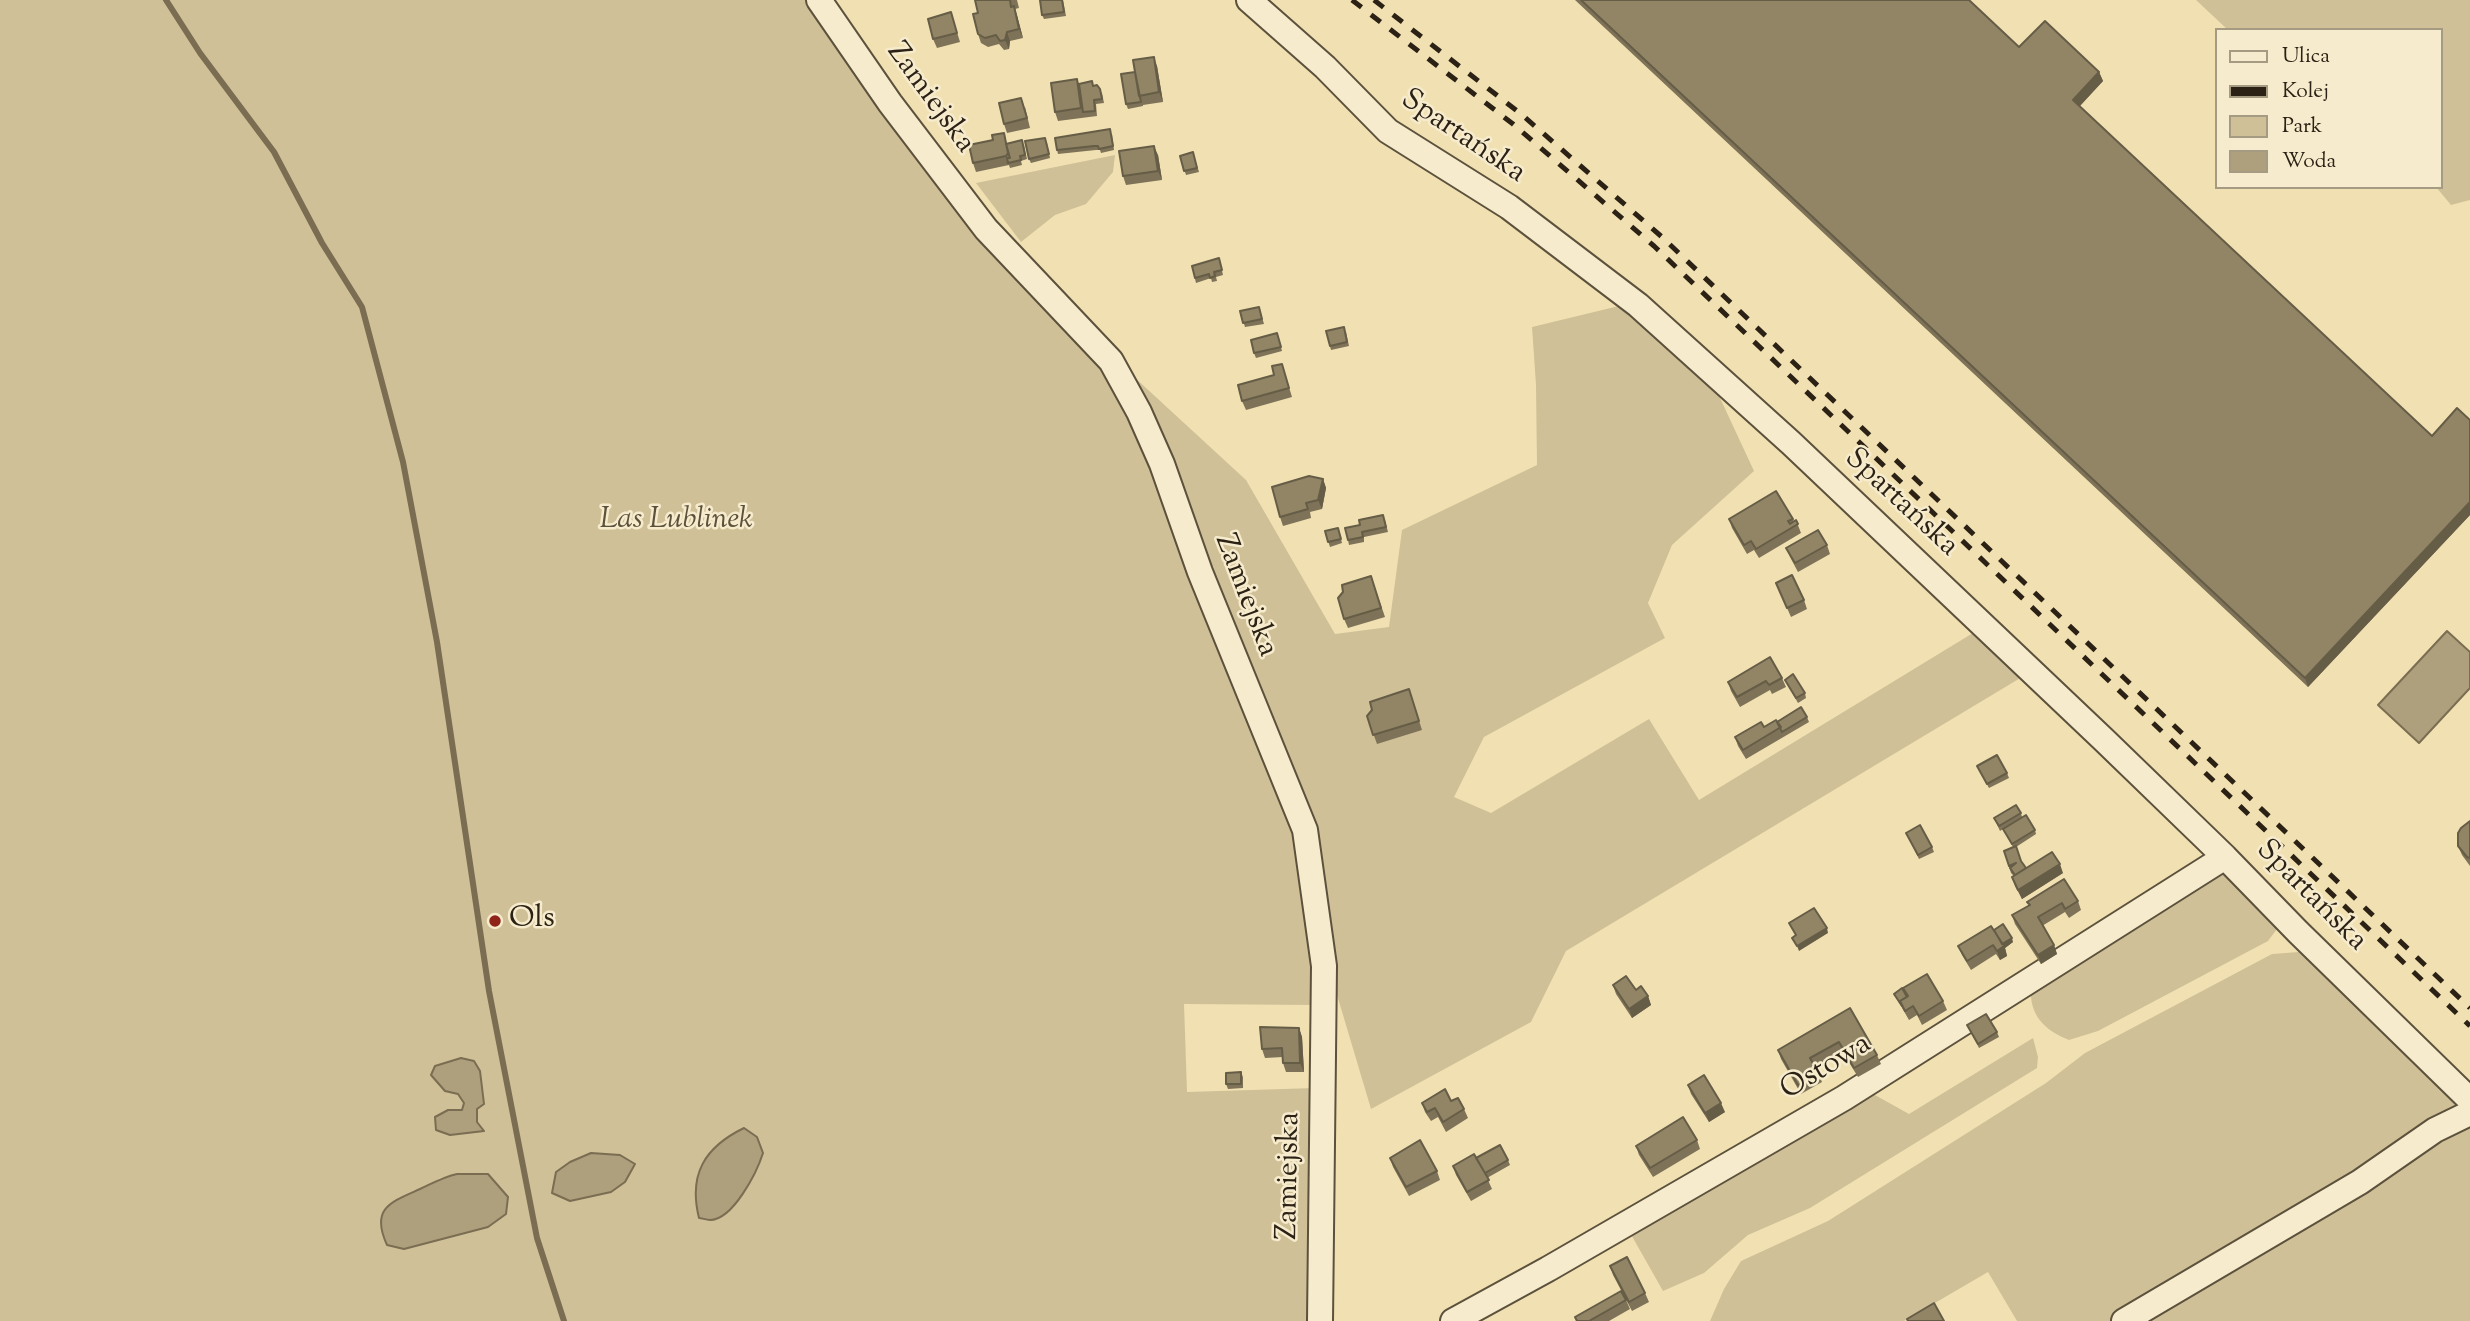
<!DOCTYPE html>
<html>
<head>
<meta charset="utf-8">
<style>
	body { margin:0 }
	#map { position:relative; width:2470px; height:1321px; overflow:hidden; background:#f1e1b2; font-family:"Sorts Mill Goudy",serif }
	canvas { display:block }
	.legend { position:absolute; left:2215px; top:28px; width:228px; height:161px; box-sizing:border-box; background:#f6eccd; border:2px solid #a59b83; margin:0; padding:9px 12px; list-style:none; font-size:21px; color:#2b2114 }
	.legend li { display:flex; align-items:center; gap:14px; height:35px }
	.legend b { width:35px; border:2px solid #a59b83 }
</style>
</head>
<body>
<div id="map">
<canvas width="2470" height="1321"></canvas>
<ul class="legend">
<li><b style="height:9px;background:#f6eccd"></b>Ulica</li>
<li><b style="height:9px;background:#2b2114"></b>Kolej</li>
<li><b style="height:19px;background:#cfc097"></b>Park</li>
<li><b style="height:19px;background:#aea07c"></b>Woda</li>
</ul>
</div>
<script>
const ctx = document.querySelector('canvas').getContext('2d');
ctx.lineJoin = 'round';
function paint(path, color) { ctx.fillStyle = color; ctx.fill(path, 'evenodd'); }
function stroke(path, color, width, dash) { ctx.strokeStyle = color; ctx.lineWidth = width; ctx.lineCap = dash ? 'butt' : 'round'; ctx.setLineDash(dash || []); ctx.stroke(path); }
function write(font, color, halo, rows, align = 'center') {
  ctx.font = font + ' "Sorts Mill Goudy",serif'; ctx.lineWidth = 5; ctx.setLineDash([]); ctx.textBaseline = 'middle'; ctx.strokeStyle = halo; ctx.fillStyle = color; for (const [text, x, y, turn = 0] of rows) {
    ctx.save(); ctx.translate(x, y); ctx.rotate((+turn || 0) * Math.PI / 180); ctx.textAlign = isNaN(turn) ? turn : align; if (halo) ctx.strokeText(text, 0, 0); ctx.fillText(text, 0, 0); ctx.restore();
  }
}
const green = new Path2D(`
	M0 0H815L1106 366 1157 464 1298 831 1315 968V1005L1184 1004 1187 1092 1315 1088 1310 1321H0ZM435 1066 480 1071 484 1104 477 1109V1122L483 1131 450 1135 448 1110 462 1111 465 1103 458 1094 445 1091 431 1074ZM457 1174H489L508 1197 488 1227 404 1249 426 1186 440 1178Z
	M2196 0H2470V200L2451 205 2436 187H2440V30H2228Z
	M1115 155 1113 172 1086 204 1055 215 1021 242 976 183Z
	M1623 305 1714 385 1754 471 1672 545 1648 603 1665 638 1484 737 1454 797 1491 813 1649 719 1699 800 1973 633 2022 677 1566 951 1531 1022 1371 1109 1332 978 1311 829 1120 364 1246 480 1335 634 1389 627 1402 530 1537 465 1536 385 1532 327Z
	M2226 868 2274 915 2277 929 2268 941 2098 1031 2069 1040C2044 1030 2029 1015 2031 987Z
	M2299 952 2328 975 2465 1105 2454 1131 2470 1128V1321H2017L1988 1272 1904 1321H1710L1724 1289 1741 1261 1828 1221 2046 1083 2085 1053 2272 954Z
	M2033 1038 2038 1057 2037 1068 1810 1208 1748 1235 1704 1273 1663 1291 1629 1231 1866 1090 1909 1114Z`);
const water = new Path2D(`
	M2447 631 2470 652V688L2419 743 2378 705Z
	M461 1058 474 1061 480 1071 484 1104 477 1109V1122L484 1131 450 1135 436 1130 435 1117 448 1110H462L464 1103 458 1094 445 1091 431 1075 435 1066Z
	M744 1128 757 1137 763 1153C757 1172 733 1220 710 1220 706 1220 702 1218 699 1218 688 1174 705 1147 744 1128Z
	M591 1153 620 1155 635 1164 625 1182 611 1192 570 1201 552 1193 556 1172 570 1162Z
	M457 1174H488L508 1197 506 1214 488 1227 404 1249 387 1245C370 1208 391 1202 420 1189 433 1183 443 1177 457 1174Z`);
const stream = new Path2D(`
	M166 0 200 53 274 152 322 243 362 307 403 462 437 642 489 991 537 1238 564 1321`);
const minor = new Path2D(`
	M819 0 890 103 986 229 1111 361 1139 412 1162 464 1200 572 1305 830 1324 966 1320 1321
	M1249 0 1325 67 1388 131 1509 207 1638 305 1791 443 2103 739 2225 857 2298 932 2470 1100
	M1453 1321 1548 1269 1844 1098 2225 857
	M2124 1321 2360 1182 2435 1130 2470 1113`);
const rail = new Path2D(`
	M1352 0 1513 124 1654 246 2470 1026
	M1374 0 1521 114 1662 237 2470 1008`);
const wall = new Path2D(`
	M975 0H1017L1019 8 1015 9 1023 38 1010 41 1009 49 1004 50 999 44 988 47 981 43 978 34V13Z
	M1063 0 1066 16 1044 19 1042 15Z
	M1575 0H1969L2019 47 2099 72 2103 81 2080 106 2432 436 2470 420V515L2308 687Z
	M951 12 960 42 937 48 933 39Z
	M1157 66 1163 102 1143 105V106L1128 109 1126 104 1135 72Z
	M1077 79 1079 84 1093 86 1102 93 1104 103 1096 104 1097 116 1058 121 1055 112Z
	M1025 107 1030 128 1007 133 1004 124Z
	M1112 134 1114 150 1101 153 1100 150H1096L1058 154 1057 150Z
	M1007 143 1024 145 1027 159 1021 161 1022 165 1010 168 1009 165 976 172 973 163Z
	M1047 143 1050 158 1031 163 1029 159Z
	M1193 152 1199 172 1186 175 1180 156Z
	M1158 155 1162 180 1126 185 1123 176Z
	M1219 258 1223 275 1216 277 1217 281 1212 282 1211 278 1196 283 1192 266Z
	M1259 307 1264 324 1245 327 1240 311Z
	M1346 332 1349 346 1331 350 1330 346Z
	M1277 333 1282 351 1256 358 1254 353Z
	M1282 364 1292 397 1246 410 1242 401 1274 375Z
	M1323 479 1326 488 1322 509 1310 512 1311 518 1283 526 1280 517Z
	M1729 519H1793L1794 522 1796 520 1801 533 1759 558 1754 550 1747 554 1732 528Z
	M1385 520 1388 532 1364 537V542L1349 545 1348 540Z
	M1338 528 1342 543 1330 547 1325 531Z
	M1827 545 1830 554 1798 572 1790 557 1786 548Z
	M1371 576 1385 617 1348 628 1344 619Z
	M1776 583 1804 600 1807 609 1791 617Z
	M1782 678 1786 687 1772 694 1770 690 1740 707 1731 691 1728 682Z
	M1785 680 1805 693 1806 698 1798 703Z
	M1409 689 1422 730 1377 744 1367 716Z
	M1807 717 1809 722 1746 759 1738 746 1735 737 1777 722Z
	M1977 766 2007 773 2009 778 1989 788Z
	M2021 813 2022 817 2035 830 2036 834 2016 847 2021 861 2026 868 2063 873 2022 899 2015 886 2012 877 2014 876 2011 873 2004 851 2013 847 2003 829 2000 831 1994 818Z
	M2470 821V866L2462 855 2458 846Z
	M1906 833 1932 847 1934 852 1919 859Z
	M2078 901 2081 910 2069 918 2065 912 2042 926 2054 945 2057 954 2041 964 2015 924 2012 915 2029 906 2027 902Z
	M1994 930 2013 942 2005 948 2007 956 2000 960 1996 954 1971 970 1962 955 1958 946Z
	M1613 985 1636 990 1648 996 1651 1005 1632 1018 1616 994Z
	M1894 994 1943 1001 1947 1010 1922 1025 1917 1015 1909 1020Z
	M1850 1008 1877 1055 1881 1064 1858 1077 1842 1051 1815 1067 1822 1082 1801 1094 1781 1059 1778 1050Z
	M1967 1025 1997 1032 1999 1037 1979 1048Z
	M1299 1028 1302 1037 1304 1072H1286L1283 1063V1057L1265 1058 1262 1049Z
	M1241 1072 1243 1077V1088L1228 1089 1226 1084Z
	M1688 1085 1725 1112 1709 1122 1691 1094Z
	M1451 1101 1464 1109 1468 1118 1446 1132 1438 1117 1431 1121 1425 1112 1422 1103Z
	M1697 1140 1700 1149 1653 1177 1639 1155 1636 1146Z
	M1390 1158 1437 1171 1440 1180 1409 1196 1393 1167Z
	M1508 1160 1510 1165 1487 1178 1492 1189 1471 1201 1456 1175 1453 1166Z
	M1610 1266 1645 1293 1649 1302 1632 1311 1613 1275Z
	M1626 1300 1630 1309 1609 1321H1577L1575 1317Z`);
const shadedWall = new Path2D(`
	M1014 6 1017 15 1023 38 1019 29Z
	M1007 32 1010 41 1009 49 1005 40Z
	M1154 57 1157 66 1163 102 1159 92Z
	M2099 72 2103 81 2077 109 2073 100Z
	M1154 146 1158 155 1162 180 1158 171Z
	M1323 479 1326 488 1322 509 1318 500Z
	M2470 502V515L2308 687 2305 678Z
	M2060 864 2063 873 2022 899 2018 890Z
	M1827 928 1828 933 1799 951 1797 946Z
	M2012 938 2013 942 2005 948 2007 956 2000 960 1997 951 2002 944Z
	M2054 945 2057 954 2041 964 2038 955Z
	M1648 996 1651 1005 1632 1018 1629 1009Z
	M1299 1028 1302 1037 1304 1072 1300 1063Z
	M1721 1103 1725 1112 1709 1122 1705 1113Z`);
const building = new Path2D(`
	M975 0H1010L1011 7 1014 6 1019 29 1007 32 1005 40 1000 41 996 35 985 38 978 34 973 14 978 13Z
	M1040 0H1062L1064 12 1042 15Z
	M1581 0H1969L2019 47 2045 21 2099 72 2073 100 2432 436 2457 408 2470 420V502L2305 678Z
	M951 12 957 33 933 39 928 19Z
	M1154 57 1159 92 1139 96 1133 60Z
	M1135 72 1141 102 1126 104 1121 74Z
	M1077 79 1081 108 1055 112 1051 83Z
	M1092 81 1093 86 1097 85 1100 89 1102 99 1094 100 1095 111 1083 112 1079 84Z
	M1021 98 1027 118 1004 124 999 103Z
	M1110 129 1113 146 1099 149 1098 146H1094L1057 150 1055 138Z
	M1004 133 1008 153 1006 156 973 163 969 145 993 140 992 135Z
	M1045 138 1049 154 1029 159 1025 141Z
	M1022 140 1025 155 1020 156 1021 160 1008 163 1007 158H1010L1006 144Z
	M1154 146 1158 171 1123 176 1119 151Z
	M1193 152 1197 168 1184 171 1180 156Z
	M1219 258 1222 270 1214 272 1215 276 1210 278 1209 274 1195 278 1192 266Z
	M1259 307 1262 319 1243 323 1240 311Z
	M1344 327 1347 342 1330 346 1326 331Z
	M1277 333 1281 347 1254 353 1251 340Z
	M1282 364 1289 388 1242 401 1238 385 1274 375 1272 366Z
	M1309 476 1323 479 1318 500 1306 503 1308 509 1280 517 1272 487Z
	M1776 491 1793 519 1788 521 1790 524 1796 520 1798 524 1756 549 1751 541 1744 545 1729 519Z
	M1383 515 1386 527 1362 532 1363 537 1348 540 1345 528 1360 525 1359 520Z
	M1338 528 1341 539 1328 542 1325 531Z
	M1818 530 1827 545 1795 563 1786 548Z
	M1792 575 1804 600 1787 608 1776 583Z
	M1371 576 1381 608 1344 619 1338 598 1343 592 1342 585Z
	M1770 657 1782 678 1769 685 1766 681 1737 697 1728 682Z
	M1793 674 1805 693 1796 698 1785 680Z
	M1409 689 1419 721 1373 735 1367 716 1372 710 1370 702Z
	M1801 707 1807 717 1782 732 1777 722Z
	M1776 720 1781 727 1743 750 1735 737 1761 722 1764 727Z
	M1997 755 2007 773 1987 784 1977 766Z
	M2016 805 2021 813 1999 826 1994 818Z
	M2026 815 2035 830 2012 844 2003 829Z
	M2470 821V858L2467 857 2458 846V833L2461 828Z
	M1920 825 1932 847 1918 855 1906 833Z
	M2016 846 2021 861 2026 868 2015 875 2010 868 2016 863 2009 866 2004 851Z
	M2052 852 2060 864 2018 890 2012 877Z
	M2064 879 2078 901 2065 909 2062 903 2038 917 2054 945 2038 955 2012 915 2030 905 2027 902Z
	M1814 908 1827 928 1797 946 1792 938 1796 935 1789 923Z
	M2003 924 2012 938 2002 944 1994 930Z
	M1991 926 2004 946 1997 951 1993 945 1967 961 1958 946Z
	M1927 974 1943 1001 1919 1016 1913 1006 1905 1011 1900 1001 1908 996 1903 988Z
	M1626 976 1636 990 1641 986 1648 996 1629 1009 1613 985Z
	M1902 988 1907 997 1900 1001 1902 1006 1894 994Z
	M1850 1008 1877 1055 1854 1068 1839 1042 1810 1058 1818 1073 1798 1085 1778 1050Z
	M1986 1014 1997 1032 1978 1044 1967 1025Z
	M1260 1027 1299 1028 1300 1063H1283L1282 1048 1262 1049Z
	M1241 1072V1084H1226V1073Z
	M1704 1075 1721 1103 1705 1113 1688 1085Z
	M1445 1089 1451 1101 1458 1098 1464 1109 1443 1122 1435 1108 1427 1112 1422 1103Z
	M1683 1117 1697 1140 1650 1168 1636 1146Z
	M1420 1140 1437 1171 1406 1187 1390 1158Z
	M1500 1145 1508 1160 1485 1173 1476 1158Z
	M1474 1154 1489 1180 1467 1192 1453 1166Z
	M1627 1257 1645 1293 1629 1302 1610 1266Z
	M1621 1291 1626 1300 1589 1321H1577L1575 1317Z
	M1934 1303 1944 1321H1908L1907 1319Z`);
const markers = [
	[495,921,7,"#8f2418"]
];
const streetNames = [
	["Zamiejska",929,99,54],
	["Spartańska",1462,138,34],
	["Spartańska",1900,504,43],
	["Zamiejska",1244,596,69],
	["Spartańska",2310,897,45],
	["Ostowa",1827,1069,-31],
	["Zamiejska",1291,1176,-89]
];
const parkNames = [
	["Las Lublinek",676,522]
];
const poiNames = [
	["Ols",509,921]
];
paint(green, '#cfc097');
paint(water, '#aea07c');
stroke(water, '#7a6d52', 2);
stroke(stream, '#7a6d52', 6);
stroke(minor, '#5c513c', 28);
stroke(minor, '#f6eccd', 24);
stroke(rail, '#2b2114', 5, [12, 12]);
paint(wall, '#7e7258');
paint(shadedWall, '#665d47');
paint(building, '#928566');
stroke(building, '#665d47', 2);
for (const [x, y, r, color] of markers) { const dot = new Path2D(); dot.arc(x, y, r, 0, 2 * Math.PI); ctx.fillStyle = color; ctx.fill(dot); stroke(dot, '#f6eccd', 2.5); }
write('30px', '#2b2114', '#f6eccd', streetNames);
write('italic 30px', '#5c513b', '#f6eccd', parkNames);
write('30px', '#2b2114', '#f6eccd', poiNames, 'left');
</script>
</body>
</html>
